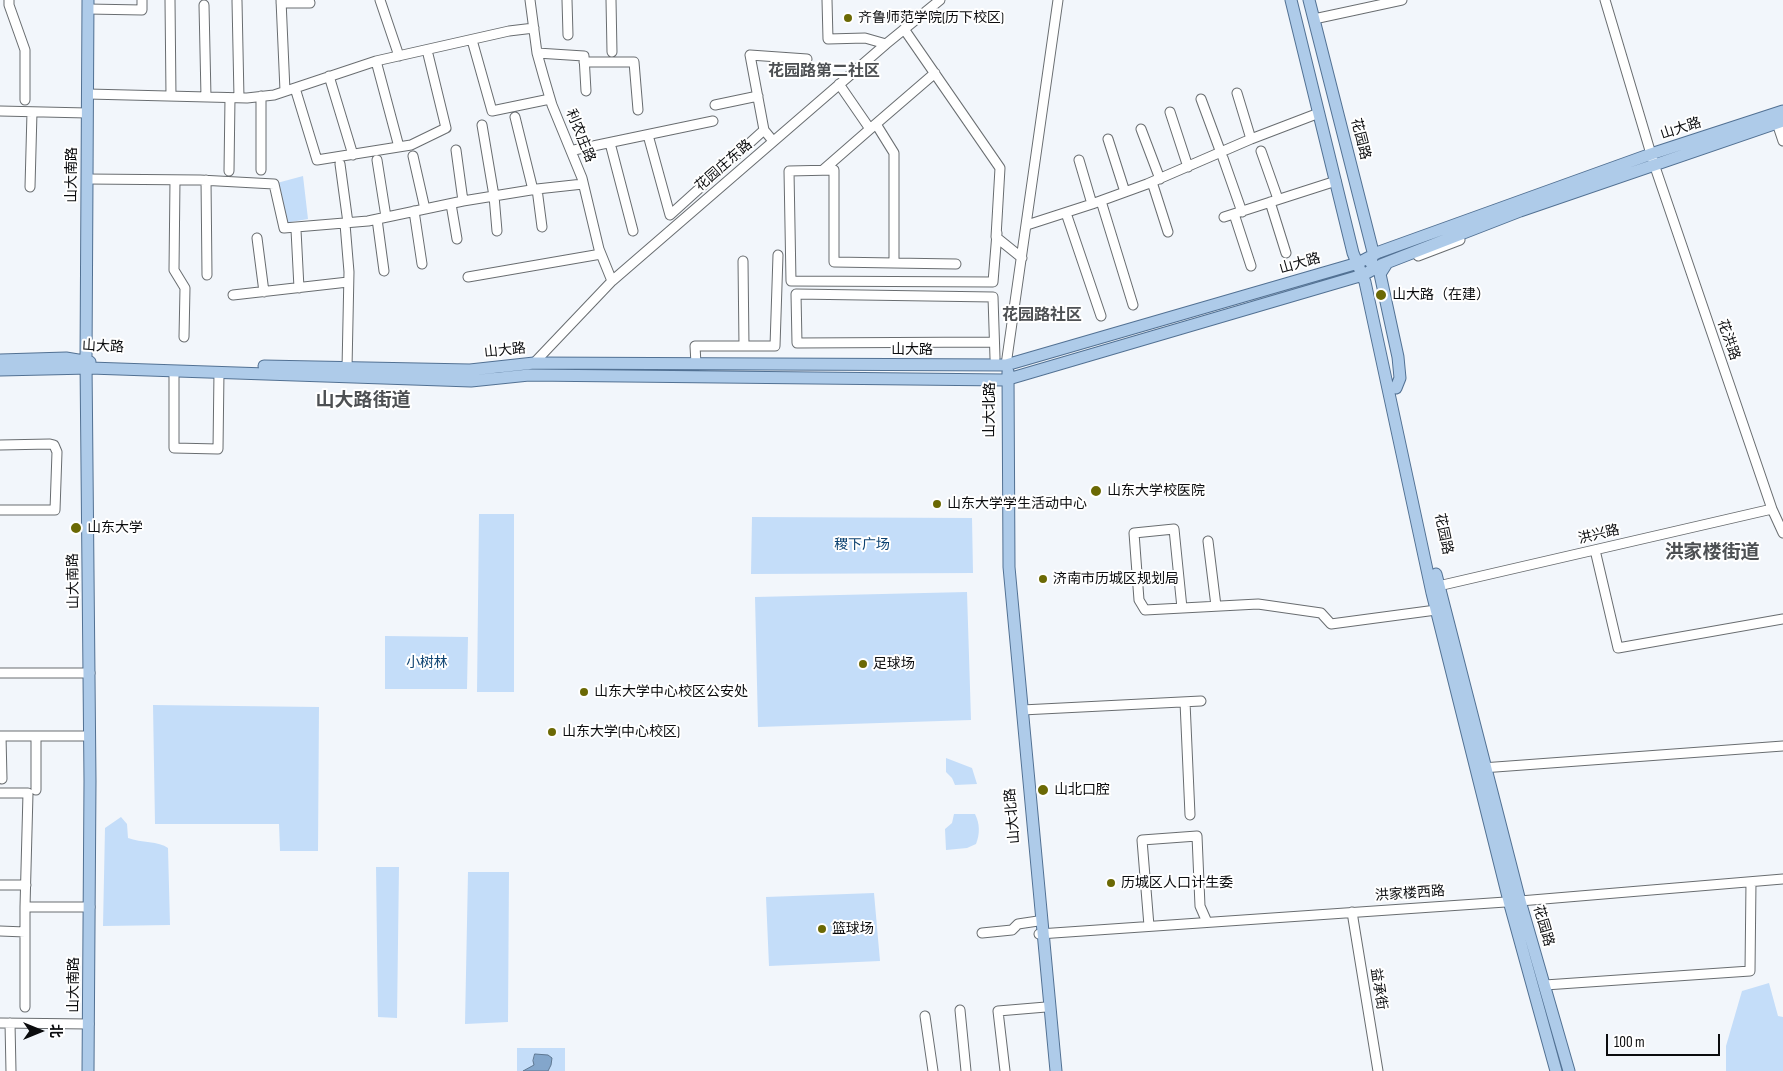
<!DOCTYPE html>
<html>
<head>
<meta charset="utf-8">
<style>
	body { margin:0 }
	#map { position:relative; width:1783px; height:1071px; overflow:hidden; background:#f2f6fb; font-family:"Sofia Sans Condensed","Noto Sans SC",sans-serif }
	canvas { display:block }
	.north { position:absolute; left:15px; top:1006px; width:50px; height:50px; -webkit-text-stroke:4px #fff; paint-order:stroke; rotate:90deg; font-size:14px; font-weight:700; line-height:20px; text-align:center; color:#0b0c0e }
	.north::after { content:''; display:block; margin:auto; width:18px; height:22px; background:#0b0c0e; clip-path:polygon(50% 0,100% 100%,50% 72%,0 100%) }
	.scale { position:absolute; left:1606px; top:1034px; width:114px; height:22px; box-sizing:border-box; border:2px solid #0b0c0e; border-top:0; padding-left:6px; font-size:15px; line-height:18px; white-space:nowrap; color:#0b0c0e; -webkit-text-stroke:4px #fff; paint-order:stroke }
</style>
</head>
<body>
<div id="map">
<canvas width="1783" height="1071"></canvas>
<div class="north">北</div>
<div class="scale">100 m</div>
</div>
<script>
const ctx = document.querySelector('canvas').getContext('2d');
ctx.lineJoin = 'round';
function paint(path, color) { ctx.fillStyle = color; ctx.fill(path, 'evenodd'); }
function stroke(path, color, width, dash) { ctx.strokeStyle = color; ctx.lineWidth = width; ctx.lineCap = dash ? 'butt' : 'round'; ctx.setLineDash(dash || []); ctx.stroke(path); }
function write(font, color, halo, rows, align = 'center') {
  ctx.font = font + ' "Sofia Sans Condensed","Noto Sans SC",sans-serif'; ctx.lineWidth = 4; ctx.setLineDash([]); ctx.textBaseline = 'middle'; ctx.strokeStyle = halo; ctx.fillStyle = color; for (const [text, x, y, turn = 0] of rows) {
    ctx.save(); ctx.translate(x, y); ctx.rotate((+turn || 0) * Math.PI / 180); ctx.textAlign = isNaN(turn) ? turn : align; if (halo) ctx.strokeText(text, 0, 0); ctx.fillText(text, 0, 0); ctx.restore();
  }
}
const green = new Path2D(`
	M303 176 308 219 285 223 277 183Z
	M479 514H514V692H477Z
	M752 517 972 518 973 573 751 574Z
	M967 592 971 720 758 727 755 597Z
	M385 636 468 637 467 689H385Z
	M153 705 319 707 318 851H280L279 824H155Z
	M946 758 972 768 977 784 955 785 952 778 946 772Z
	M954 814H975C980 824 980 834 976 844L967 848 946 850 945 829 952 823Z
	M121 817 127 824 128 838C141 843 159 841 168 848L170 925 103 926 105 828Z
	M376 867H399L397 1018 378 1017Z
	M468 872H509L508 1022 465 1024Z
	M874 893 880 961 769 966 766 897Z
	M1769 983 1778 1016 1783 1017V1071H1726V1046L1742 991Z
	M517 1048H565V1071H517Z`);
const water = new Path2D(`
	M535 1054 548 1055 552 1058 551 1065 548 1071H523L534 1065 533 1061Z`);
const minor = new Path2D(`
	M9 0V5L25 50V100
	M170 0 171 96
	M281 0 285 91
	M380 0 399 56
	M530 0 537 53 544 78 552 105 582 178 599 249 612 281
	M567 0 568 35
	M611 0 612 52
	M827 0 828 39 865 38 886 44
	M1605 0 1654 164 1772 509 1783 533
	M237 1 239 98
	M281 3H310L309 0
	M204 5 206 97
	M88 9 142 10V0
	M1314 19 1402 0
	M904 29 1000 168 996 237 1022 258
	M472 40 492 111 550 99
	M537 53 584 56 586 91
	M376 61 399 147
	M584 62H634L638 110
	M329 76 353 155
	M839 84 870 129 935 73
	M295 88 317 160 411 145 446 128 427 50
	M1237 93 1251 139
	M88 94 247 98 274 95 376 61 509 31 534 28
	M261 96V170
	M1201 99 1221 153
	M715 105 758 96
	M0 111 87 113
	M1170 112 1188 167
	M515 117 533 190
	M1777 123 1783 141
	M876 124 894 153V263L834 262V170L789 171 791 281 993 282 997 233
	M482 125 494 196 497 231
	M1141 129 1160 179
	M648 135 670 215 764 130
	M1108 139 1125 192
	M773 141 764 130 750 55 807 59
	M610 143 633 231
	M456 150 463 201
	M574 150 713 121
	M1261 151 1278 199
	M413 156 425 209
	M1223 158 1242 212
	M377 160 386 217
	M1079 160 1092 204
	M340 164 348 223
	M823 170 870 129
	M229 171 230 98
	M87 179 200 180 274 184 284 228 368 221 463 201 537 189 583 184
	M175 180 174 270 185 288 184 337
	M206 180 207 275
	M1152 182 1168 232
	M30 187 32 112
	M537 189 542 227
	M1101 201 1133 305
	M1270 202 1286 253
	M451 204 457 239
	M414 211 422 264
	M1066 213 1101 316
	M1234 214 1251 266
	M1224 217 1336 181
	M377 219 384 271
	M345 224 349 272 347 368
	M1027 225 1092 204 1147 184 1251 139 1319 113
	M296 230 299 288
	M257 238 264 292
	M1418 256 1460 240
	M743 261 744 346
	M894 263 956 264
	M468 277 601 254
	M233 295 348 282
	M994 342 797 343 796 294 993 297 995 358
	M534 363 612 281 886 44 940 0
	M696 364 695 346H775L778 255
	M1006 365 1058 0
	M174 371V448L218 449 219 372
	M0 445 50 444 54 445 57 452 55 510H0
	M1208 541 1216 606
	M1595 550 1618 648 1783 619
	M1434 587 1772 509
	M1182 608 1174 529 1134 533 1139 600 1145 610 1258 604 1321 613 1331 624 1436 610
	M0 673H90
	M1185 702 1190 815
	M1022 710 1201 701
	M0 736H36V790
	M1 736 2 779
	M36 736H90
	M1482 768 1783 746
	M0 793H28L25 907
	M0 885H26
	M1352 912 1378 1071
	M1149 926 1142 840 1197 836 1200 906 1207 922
	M0 931 25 932
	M982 933 1012 930 1018 924 1038 921
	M1039 934 1520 901 1783 879
	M1545 985 1750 971 1751 882
	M25 1007V907H90
	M960 1010 966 1071
	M925 1016 933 1071
	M0 1023 89 1024
	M10 1023 11 1071
	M1005 1071 998 1011 1046 1007`);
const major = new Path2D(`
	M88 0 86 362 90 781 88 1071
	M1291 0 1353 253 1365 282 1432 593 1509 901 1556 1071
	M1309 0 1373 252 1371 263
	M1387 263 1380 274 1398 357 1400 378 1396 388
	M0 360 66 358 90 362
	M264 366 470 370 534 363 1006 365 1358 263 1379 252 1651 154 1783 111
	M0 370 90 368 471 381 529 375 1005 380 1363 275 1381 265 1520 211 1783 121
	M1008 372 1009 567 1056 1071
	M1436 574 1520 901 1569 1071`);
const markers = [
	[848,18,5,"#6b6904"],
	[1381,295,6,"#6b6904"],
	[1096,491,6,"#6b6904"],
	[937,504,5,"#6b6904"],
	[76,528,6,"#6b6904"],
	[1043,579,5,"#6b6904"],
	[863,664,5,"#6b6904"],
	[584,692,5,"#6b6904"],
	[552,732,5,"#6b6904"],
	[1043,790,6,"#6b6904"],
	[1111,883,5,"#6b6904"],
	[822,929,5,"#6b6904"]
];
const poiNames = [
	["齐鲁师范学院(历下校区)",858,18],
	["山大路（在建）",1392,295],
	["山东大学校医院",1107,491],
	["山东大学学生活动中心",947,504],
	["山东大学",87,528],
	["济南市历城区规划局",1053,579],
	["足球场",873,664],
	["山东大学中心校区公安处",594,692],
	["山东大学(中心校区)",562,732],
	["山北口腔",1054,790],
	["历城区人口计生委",1121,883],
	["篮球场",832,929]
];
const streetNames = [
	["山大路",1681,129,-18],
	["利农庄路",580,136,68],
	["花园路",1360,139,76],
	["花园庄东路",724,166,-41],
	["山大南路",72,175,-90],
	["山大路",1300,264,-16],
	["花洪路",1728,340,71],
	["山大路",103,347,3],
	["山大路",912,350],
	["山大路",505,351,-6],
	["山大北路",990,410,-90],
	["花园路",1443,534,78],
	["洪兴路",1599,535,-13],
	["山大南路",74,581,-91],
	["山大北路",1013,816,-95],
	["洪家楼西路",1410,894,-4],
	["花园路",1543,926,74],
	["山大南路",74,985,-90],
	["益承街",1378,989,81]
];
const parkNames = [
	["稷下广场",862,545],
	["小树林",427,663]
];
const quarterNames = [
	["花园路第二社区",824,72],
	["花园路社区",1042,316]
];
const districtNames = [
	["山大路街道",363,401],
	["洪家楼街道",1712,553]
];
paint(green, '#c4ddf9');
paint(water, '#83a6cb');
stroke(water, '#5f7892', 1);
stroke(minor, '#696d70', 11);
stroke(major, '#527193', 13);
stroke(minor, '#fff', 9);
stroke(major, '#aecbe9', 11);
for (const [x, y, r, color] of markers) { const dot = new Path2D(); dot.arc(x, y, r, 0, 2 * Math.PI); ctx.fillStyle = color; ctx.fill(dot); stroke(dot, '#fff', 2); }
write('14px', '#0b0c0e', '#fff', poiNames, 'left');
write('14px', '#0b0c0e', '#fff', streetNames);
write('14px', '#0c4271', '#fff', parkNames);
write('bold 16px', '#4d5053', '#fff', quarterNames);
write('bold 19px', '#4d5053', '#fff', districtNames);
</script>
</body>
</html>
